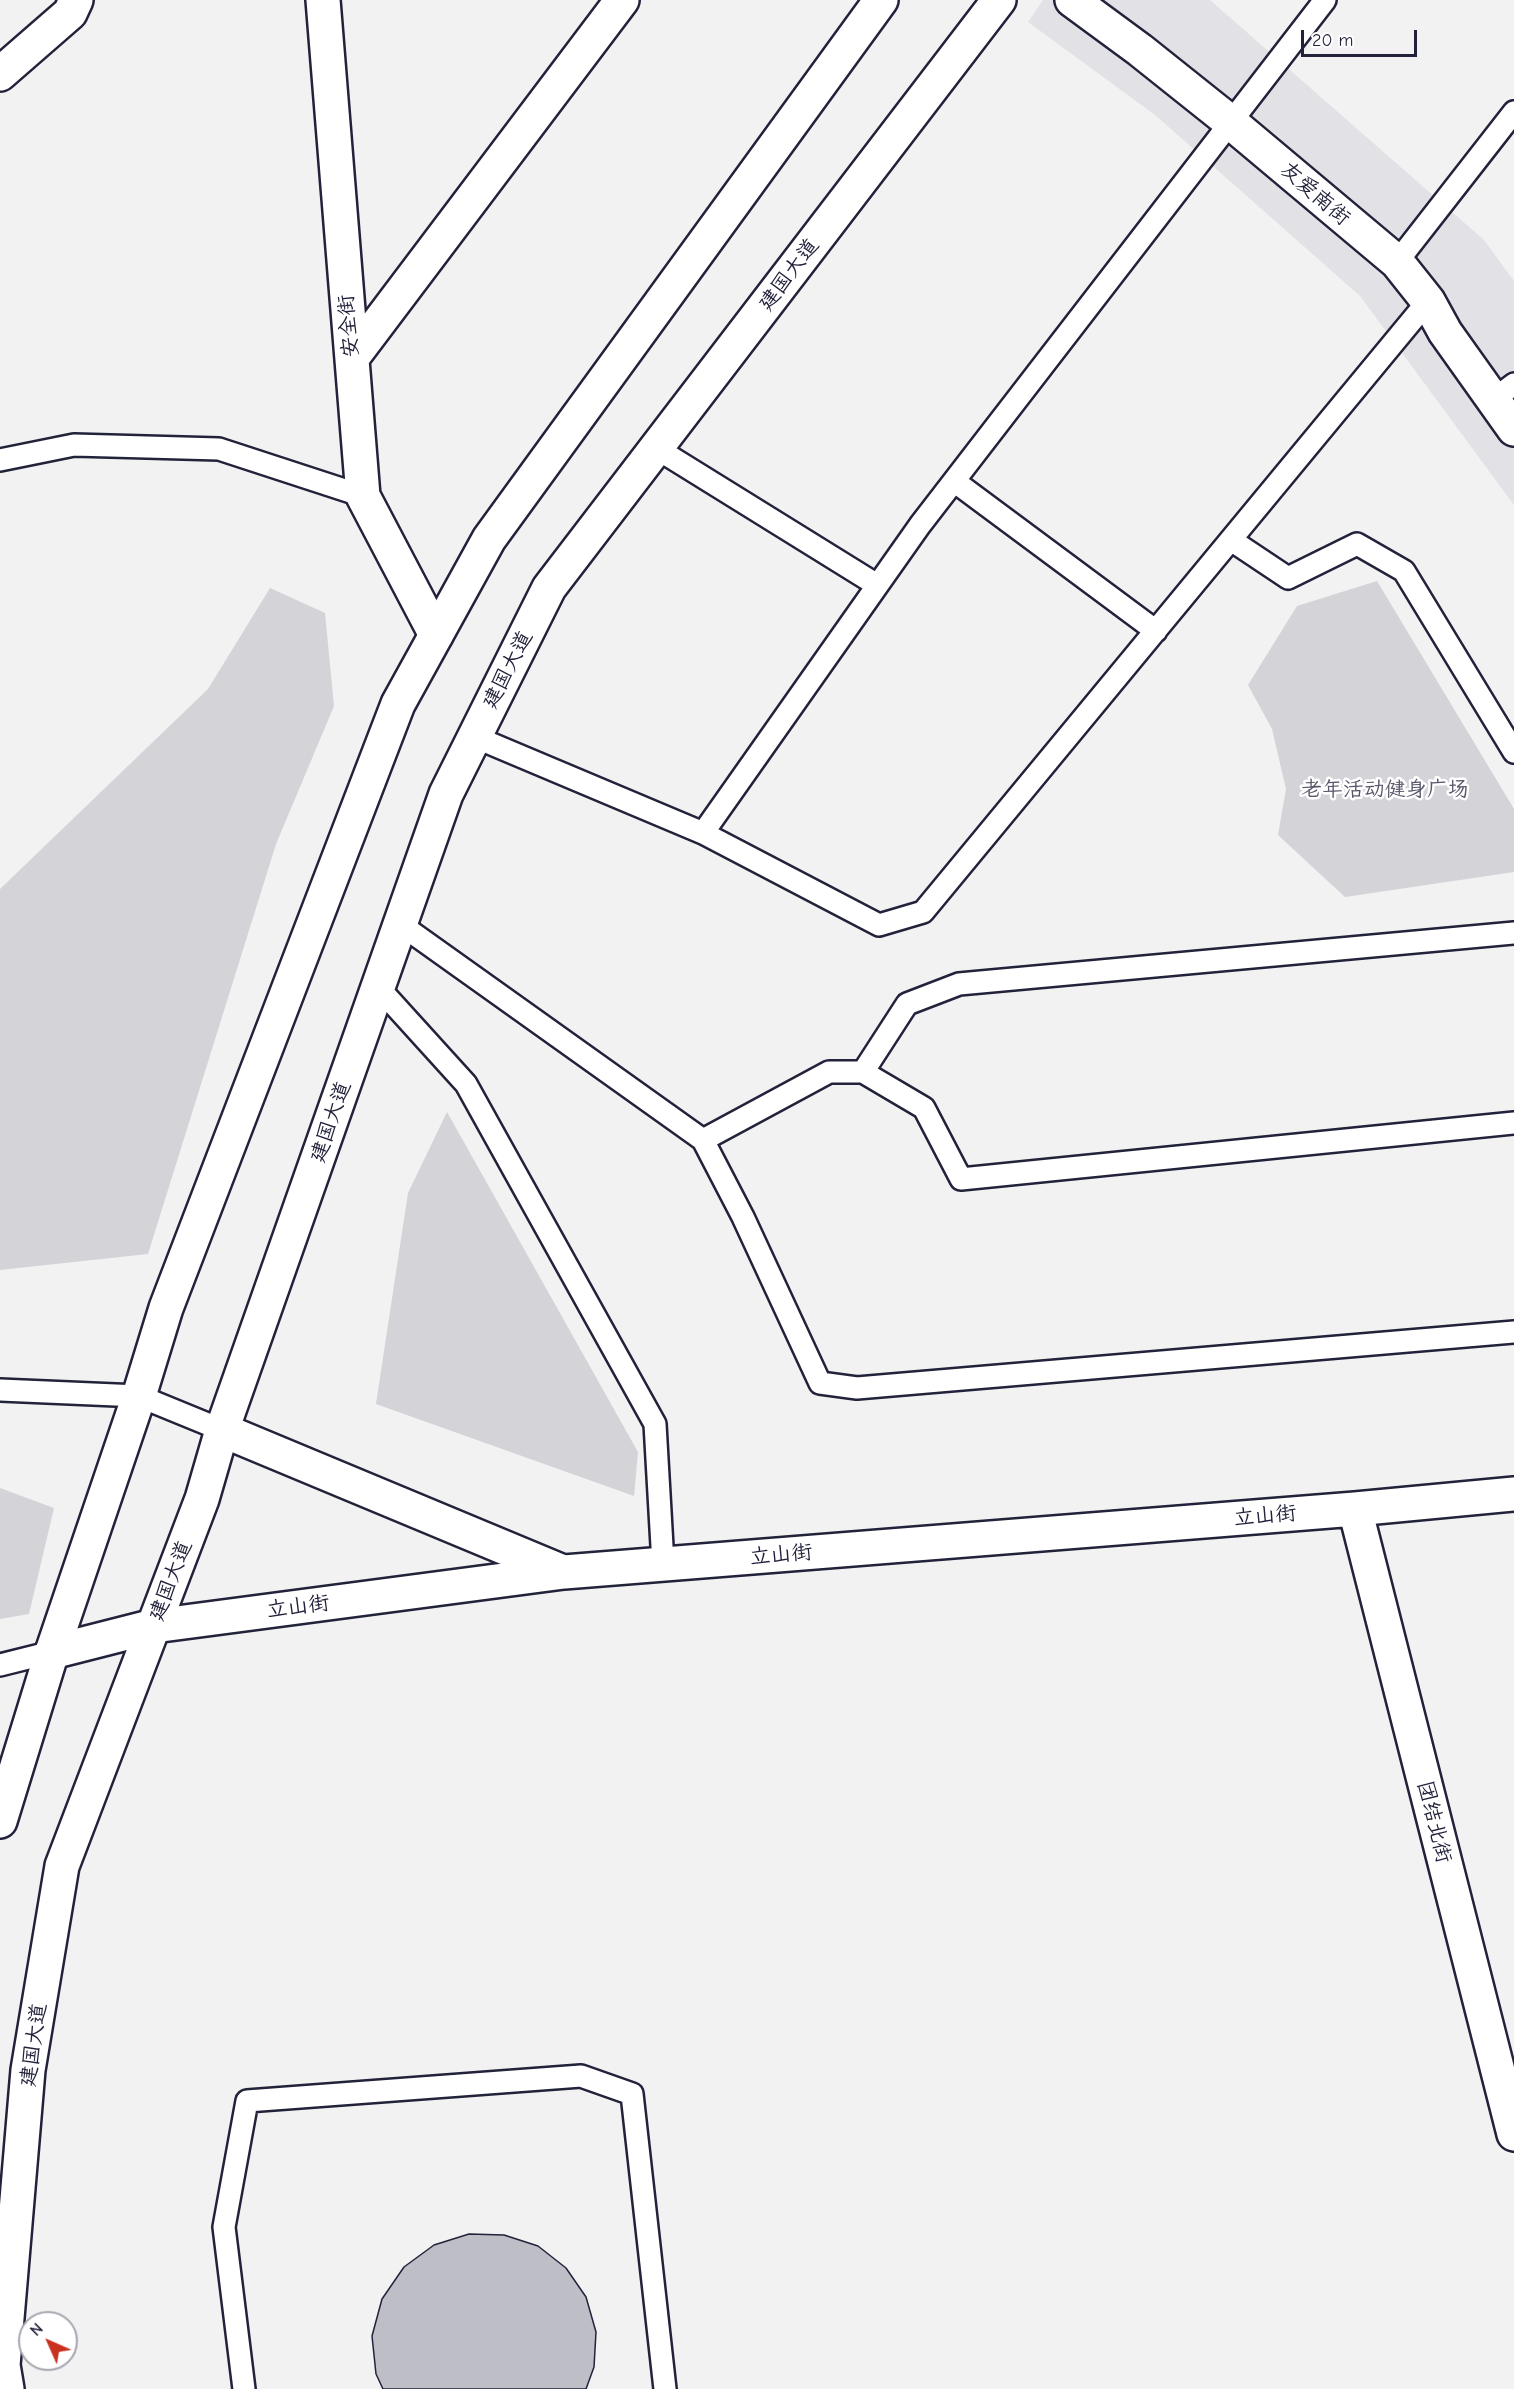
<!DOCTYPE html>
<html>
<head>
<meta charset="utf-8">
<style>
	body { margin:0 }
	#map { position:relative; width:1514px; height:2389px; overflow:hidden; background:#f2f2f3; font-family:"Comic Neue",sans-serif }
	canvas { display:block }
	.north { position:absolute; left:18px; top:2311px; width:60px; height:60px; box-sizing:border-box; background:#fff; border:2px solid #a7a7b1; border-radius:50%; rotate:315deg; font-size:16px; font-weight:700; line-height:24px; text-align:center; color:#22223b }
	.north::after { content:''; display:block; margin:auto; width:21px; height:27px; background:#c8321e; clip-path:polygon(50% 0,100% 100%,50% 72%,0 100%) }
	.scale { position:absolute; left:1301px; top:30px; width:116px; height:27px; box-sizing:border-box; border:3px solid #22223b; border-top:0; padding-left:8px; font-size:18px; line-height:21px; white-space:nowrap; color:#22223b; -webkit-text-stroke:4px #fff; paint-order:stroke }
</style>
</head>
<body>
<div id="map">
<canvas width="1514" height="2389"></canvas>
<div class="north">N</div>
<div class="scale">20 m</div>
</div>
<script>
const ctx = document.querySelector('canvas').getContext('2d');
ctx.lineJoin = 'round';
function paint(path, color) { ctx.fillStyle = color; ctx.fill(path, 'evenodd'); }
function stroke(path, color, width, dash) { ctx.strokeStyle = color; ctx.lineWidth = width; ctx.lineCap = dash ? 'butt' : 'round'; ctx.setLineDash(dash || []); ctx.stroke(path); }
function write(font, color, halo, rows, align = 'center') {
  ctx.font = font + ' "Comic Neue","LXGW WenKai TC",sans-serif'; ctx.lineWidth = 5; ctx.setLineDash([]); ctx.textBaseline = 'middle'; ctx.strokeStyle = halo; ctx.fillStyle = color; for (const [text, x, y, turn = 0] of rows) {
    ctx.save(); ctx.translate(x, y); ctx.rotate((+turn || 0) * Math.PI / 180); ctx.textAlign = isNaN(turn) ? turn : align; if (halo) ctx.strokeText(text, 0, 0); ctx.fillText(text, 0, 0); ctx.restore();
  }
}
const built = new Path2D(`
	M1043 0H1210L1484 240 1514 281V505L1360 296 1155 115 1028 22Z`);
const green = new Path2D(`
	M1377 581 1514 809V872L1345 897 1278 835 1286 789 1272 729 1248 685 1297 606Z
	M270 588 325 613 334 706 276 844 148 1254 0 1270V889L208 689Z
	M447 1112 638 1452 634 1496 376 1404 408 1193Z
	M0 1488 54 1508 29 1614 0 1619Z`);
const building = new Path2D(`
	M469 2234 504 2235 538 2246 566 2268 586 2297 596 2332 594 2367 586 2389H383L376 2374 372 2336 382 2299 404 2267 434 2245Z`);
const lane = new Path2D(`
	M1397 262 1514 112
	M1493 400 1514 384
	M656 448 877 585
	M0 460 74 445 219 449 363 496
	M954 481 1156 631
	M1231 540 1288 578 1357 544 1404 571 1514 752
	M475 737 703 833 879 925 923 912 1428 301
	M703 833 920 525 1325 0
	M400 924 703 1140 829 1072H863L907 1004 959 984 1514 933
	M378 987 466 1084 655 1424 663 1564
	M863 1072 924 1108 961 1179 1514 1123
	M703 1140 743 1217 820 1383 857 1388 1514 1332
	M0 1390 139 1396 222 1430
	M0 1665 52 1652
	M244 2389 224 2227 247 2101 581 2076 632 2094 665 2389`);
const street = new Path2D(`
	M323 0 363 496 436 635
	M1072 0 1140 50 1229 121 1397 262 1428 301 1445 332 1514 429
	M0 74 70 13 76 0
	M352 358 622 0
	M222 1430 563 1572
	M1355 1509 1514 2134
	M52 1652 154 1626 564 1572 1355 1509 1514 1494`);
const highway = new Path2D(`
	M0 1821 52 1652 139 1396 166 1308 398 704 489 539 881 0
	M7 2389 3 2365 28 2070 62 1866 202 1499 222 1430 446 794 549 588 999 0`);
const streetNames = [
	["友爱南街",1315,194,41],
	["建国大道",789,275,-53],
	["安全街",349,326,-95],
	["建国大道",508,670,-63],
	["建国大道",331,1122,-71],
	["立山街",1265,1516,-5],
	["立山街",781,1555,-5],
	["建国大道",171,1581,-69],
	["立山街",298,1607,-7],
	["团结北街",1434,1822,76],
	["建国大道",34,2045,-82]
];
const parkNames = [
	["老年活动健身广场",1385,790]
];
paint(built, '#e2e2e6');
paint(green, '#d3d3d8');
paint(building, '#bebec6');
stroke(building, '#22223b', 1.5);
stroke(lane, '#22223b', 26);
stroke(street, '#22223b', 38);
stroke(highway, '#22223b', 38);
stroke(lane, '#fff', 21);
stroke(street, '#fff', 33);
stroke(highway, '#fff', 33);
write('21px', '#22223b', '#fff', streetNames);
write('21px', '#57576a', '#fff', parkNames);
</script>
</body>
</html>
